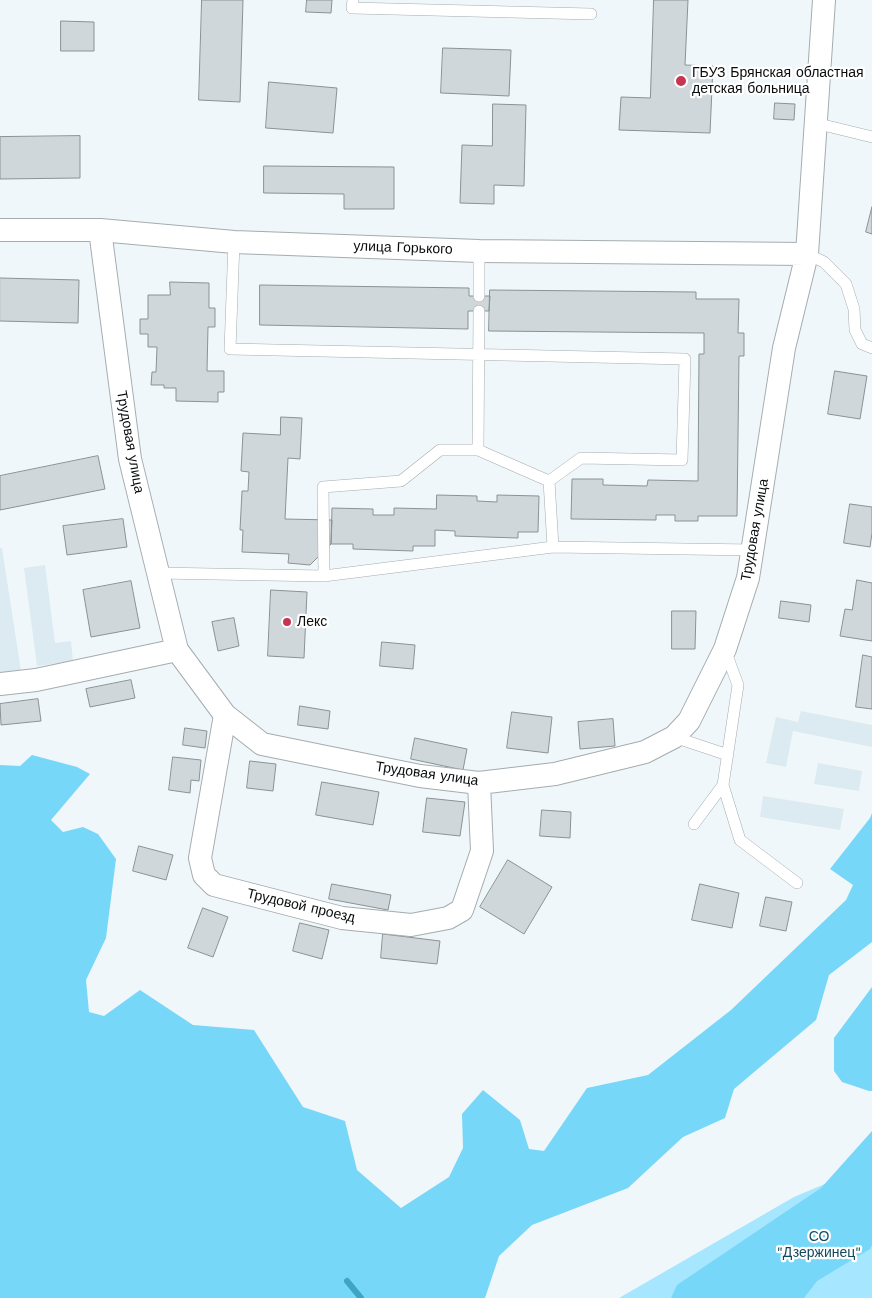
<!DOCTYPE html>
<html>
<head>
<meta charset="utf-8">
<style>
	body { margin:0 }
	canvas { display:block; background:#f0f7fa }
</style>
</head>
<body>
<canvas width="872" height="1298"></canvas>
<script>
const ctx = document.querySelector('canvas').getContext('2d');
ctx.lineJoin = 'round';
function paint(path, color) { ctx.fillStyle = color; ctx.fill(path, 'evenodd'); }
function stroke(path, color, width, dash) { ctx.strokeStyle = color; ctx.lineWidth = width; ctx.lineCap = dash ? 'butt' : 'round'; ctx.setLineDash(dash || []); ctx.stroke(path); }
function write(font, color, halo, rows, align = 'center') {
  ctx.font = font + ' "Work Sans",sans-serif'; ctx.lineWidth = 4.5; ctx.setLineDash([]); ctx.textBaseline = 'middle'; ctx.strokeStyle = halo; ctx.fillStyle = color; for (const [text, x, y, turn = 0] of rows) {
    ctx.save(); ctx.translate(x, y); ctx.rotate((+turn || 0) * Math.PI / 180); ctx.textAlign = isNaN(turn) ? turn : align; if (halo) ctx.strokeText(text, 0, 0); ctx.fillText(text, 0, 0); ctx.restore();
  }
}
const built = new Path2D(`
	M0 548H2L21 671 0 675Z
	M45 565 55 643 71 641 73 661 37 666 24 568Z
	M801 711 872 725V747L793 731 786 767 766 763 776 717 798 722Z
	M818 763 862 771 859 791 814 784Z
	M763 796 844 809 840 830 760 817Z`);
const green = new Path2D(`
	M872 1164V1298H619L794 1197Z`);
const forest = new Path2D(`
	M32 755 77 767 90 774 51 820 63 832 83 827 98 834 116 859 106 938 86 980 89 1012 104 1016 140 990 193 1025 254 1030 303 1107 345 1121 357 1170 401 1208 449 1177 463 1148 462 1114 483 1090 520 1120 529 1149 544 1151 587 1088 648 1075 731 1010 846 900 853 885 830 869 870 818 872 813V942L829 975 816 1020 734 1089 725 1118 683 1137 628 1188 532 1225 499 1256 485 1298H0V765L20 766Z
	M872 987V1091H869L842 1082 834 1071V1038Z
	M872 1131V1245L870 1249 817 1281 804 1298H671L677 1285 821 1188Z`);
const stream = new Path2D(`
	M347 1281 361 1298`);
const building = new Path2D(`
	M202 0H243L240 102 199 100Z
	M307 0H332L331 13 306 12Z
	M654 0H688L685 65 713 66 710 133 619 130 621 97 650 98Z
	M61 21 94 22V51H61Z
	M443 48 511 50 509 96 441 93Z
	M269 82 337 88 333 133 266 128Z
	M775 103 795 104 794 120 774 119Z
	M493 104 526 105 524 186 494 185V204L460 203 462 145 492 146Z
	M80 136V178L0 179V137Z
	M264 166 394 167V209H344V194L264 193Z
	M872 207V234L866 232Z
	M0 278 79 280 78 323 0 321Z
	M170 282 209 283V308H215V327H208L207 371H224V392H218V402L176 401V388H164V385H151L152 372H156L157 347H148V334H140V319H148V295H170Z
	M260 285 469 288V296H490L489 311H468V329L260 325Z
	M490 290 696 292V299H739L738 333H744V356H739L737 516H698V521H675V515H656V520L571 519 572 479H603V485L647 486 648 480 698 481 699 354H704V333L489 331Z
	M835 371 867 376 860 419 828 414Z
	M281 417 302 418 300 459 288 458 285 519 332 520 331 544 310 565 288 563 289 554 242 552 243 530H240L242 491H248L249 472 241 471 243 433 280 435Z
	M98 456 105 489 0 510V476Z
	M437 495 477 496V501L497 502V495L539 496 538 532H518V538L455 536V531L435 530V546H413V551L353 549V544H331L332 508 373 509V515H394V508L436 509Z
	M850 504 872 507V533L870 547 844 543Z
	M123 519 127 547 67 555 63 526Z
	M857 580 872 583V641L840 636 845 609 852 610Z
	M131 581 140 628 91 637 83 590Z
	M271 590 307 592 304 658 268 656Z
	M781 601 811 605 809 622 779 618Z
	M672 611H696L695 649H672Z
	M234 618 239 646 218 651 212 622Z
	M382 642 415 645 413 669 380 666Z
	M863 655 872 657V709L856 707Z
	M131 680 135 698 90 707 86 689Z
	M38 699 41 721 1 725 0 704Z
	M300 706 330 711 328 729 298 725Z
	M512 712 552 717 548 753 507 748Z
	M613 719 615 746 580 749 578 722Z
	M185 728 207 731 205 748 183 745Z
	M415 738 467 749 463 770 411 759Z
	M173 757 201 760 199 781 191 780 190 793 169 790Z
	M250 761 276 764 273 791 247 788Z
	M322 782 379 792 373 825 316 815Z
	M427 798 465 802 460 836 423 832Z
	M542 810 571 812 570 838 540 836Z
	M139 846 173 855 166 880 133 871Z
	M508 860 552 887 524 934 480 907Z
	M332 884 391 895 388 910 329 899Z
	M700 884 739 893 732 928 692 920Z
	M766 897 792 902 786 931 760 926Z
	M203 908 228 917 213 957 188 948Z
	M300 923 329 930 322 959 293 951Z
	M383 934 440 941 437 964 381 958Z`);
const service = new Path2D(`
	M353 0 352 8 591 14
	M815 123 872 137
	M234 242 230 349 685 359 682 460 581 458 549 481 478 450
	M479 251V296
	M807 254 824 262 846 284 854 309 855 330 862 344 872 348
	M479 311 478 450H440L401 481 323 487 324 576 553 547 753 550
	M549 481 553 547
	M158 573 324 576
	M674 737 728 755
	M723 785 740 840 797 883
	M694 824 723 785 738 685 725 650`);
const minor = new Path2D(`
	M0 230H100L234 242 479 251 807 254
	M100 230 130 459 177 650 225 715 262 744 420 776 479 783 555 774 645 752 674 737 689 721 725 649 748 578 784 348 807 254 824 0
	M0 684 36 680 177 650
	M225 715 200 858 204 875 214 885 342 918 411 925 448 918 462 910 482 851 479 783`);
const markers = [
	[681,81,6,"#c63551"],
	[287,622,5,"#c63551"]
];
const poiNames = [
	["ГБУЗ Брянская областная",692,73],
	["детская больница",692,89],
	["Лекс",297,622]
];
const streetNames = [
	["улица Горького",403,248,2],
	["Трудовая улица",130,442,80],
	["Трудовая улица",755,530,-80],
	["Трудовая улица",427,774,8],
	["Трудовой проезд",301,906,13]
];
const parkNames = [
	["СО",819,1237],
	["\"Дзержинец\"",819,1253]
];
paint(built, '#dcebf1');
paint(green, '#a6e6fe');
paint(forest, '#76d7f8');
stroke(stream, '#40a4c4', 6);
paint(building, '#cfd7da');
stroke(building, '#8b9294', 1);
stroke(service, '#a5acaf', 12);
stroke(minor, '#a5acaf', 24);
stroke(service, '#fff', 11);
stroke(minor, '#fff', 22);
for (const [x, y, r, color] of markers) { const dot = new Path2D(); dot.arc(x, y, r, 0, 2 * Math.PI); ctx.fillStyle = color; ctx.fill(dot); stroke(dot, '#fff', 2); }
write('14px', '#090c0d', '#fff', poiNames, 'left');
write('14px', '#090c0d', '#fff', streetNames);
write('14px', '#124a5c', '#fff', parkNames);
</script>
</body>
</html>
